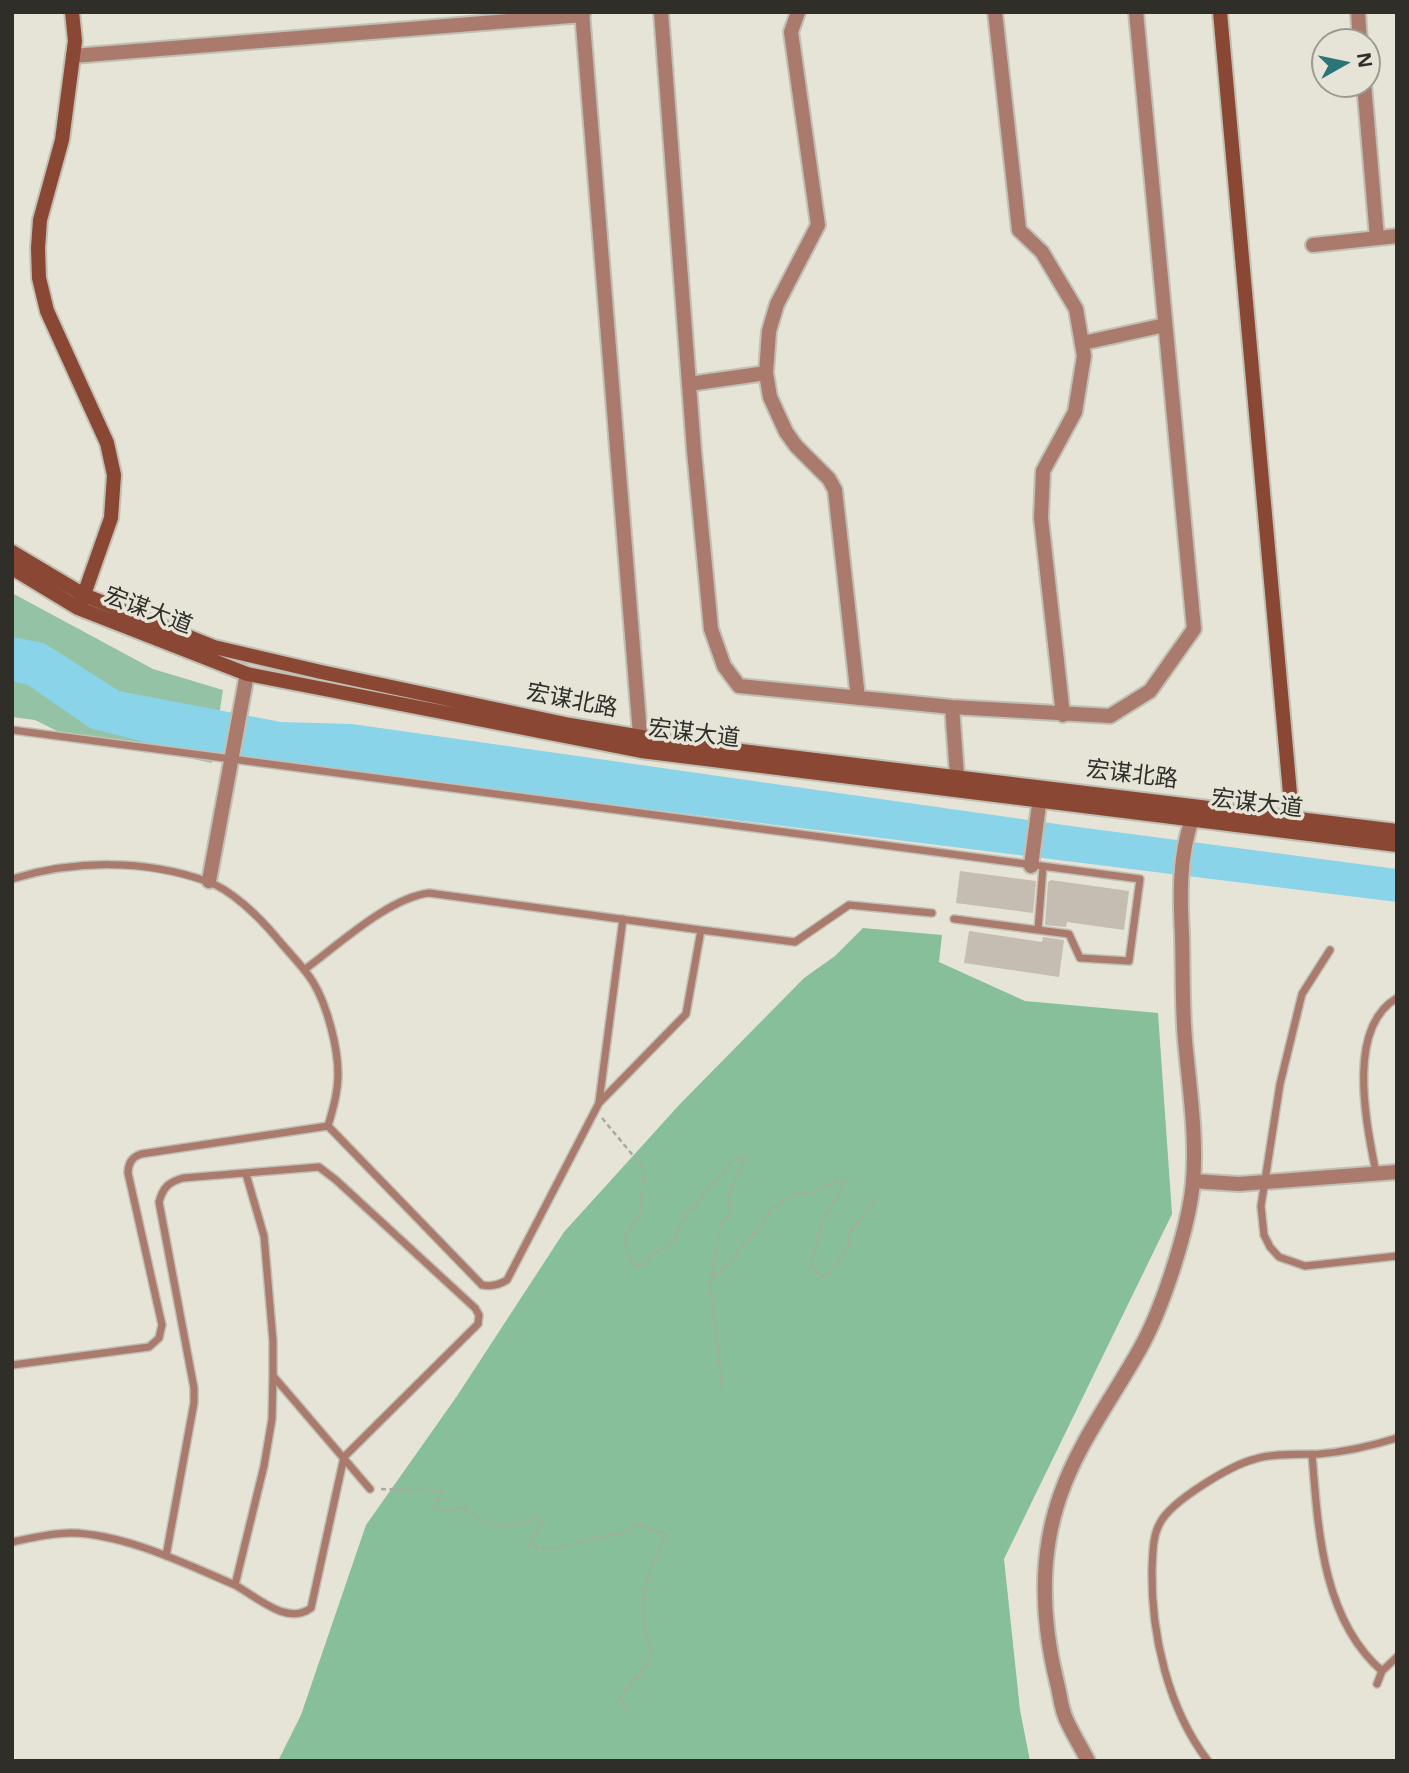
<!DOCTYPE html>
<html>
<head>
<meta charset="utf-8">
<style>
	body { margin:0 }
	#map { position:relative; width:1409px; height:1773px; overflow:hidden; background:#e6e4d7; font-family:"Open Sans",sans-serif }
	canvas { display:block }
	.frame { position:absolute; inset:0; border:14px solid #2f2e29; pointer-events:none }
	.north { position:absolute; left:1311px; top:28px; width:70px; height:70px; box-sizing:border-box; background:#e6e4d7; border:2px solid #9d9b91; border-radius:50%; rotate:81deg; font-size:19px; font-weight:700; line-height:28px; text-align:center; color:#2f2e29 }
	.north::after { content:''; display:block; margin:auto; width:24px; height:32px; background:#2b7579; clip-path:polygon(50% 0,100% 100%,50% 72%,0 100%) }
</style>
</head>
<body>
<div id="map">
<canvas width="1409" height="1773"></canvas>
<div class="frame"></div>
<div class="north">N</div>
</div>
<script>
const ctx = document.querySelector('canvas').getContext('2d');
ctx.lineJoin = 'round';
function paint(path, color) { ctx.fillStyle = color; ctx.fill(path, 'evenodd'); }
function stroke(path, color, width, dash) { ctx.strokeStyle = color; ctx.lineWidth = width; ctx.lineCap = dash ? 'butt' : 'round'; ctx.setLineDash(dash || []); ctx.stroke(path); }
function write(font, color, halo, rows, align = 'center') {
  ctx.font = font + ' "Open Sans","Noto Sans SC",sans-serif'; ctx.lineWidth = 7; ctx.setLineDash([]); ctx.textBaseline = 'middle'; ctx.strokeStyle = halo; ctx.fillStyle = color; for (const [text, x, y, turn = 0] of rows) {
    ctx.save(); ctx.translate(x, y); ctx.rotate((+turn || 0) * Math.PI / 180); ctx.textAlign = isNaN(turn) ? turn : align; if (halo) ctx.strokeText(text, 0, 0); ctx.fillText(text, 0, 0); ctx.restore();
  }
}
const green = new Path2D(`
	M12 593 153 669 223 690 212 763 57 731 35 720 12 717Z`);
const forest = new Path2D(`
	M863 928 942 935 939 962 1025 1001 1158 1013 1172 1214 1004 1559 1020 1710 1030 1761H278L301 1715 366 1525 457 1396 564 1232 680 1104 804 978 835 956Z`);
const water = new Path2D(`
	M12 637 44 643 119 691 281 722 352 724 1078 827 1397 869V902L179 751 90 728 28 685 12 681Z`);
const building = new Path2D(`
	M960 871 1036 881 1033 913 956 903Z
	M1051 880 1129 891 1124 930 1067 922 1066 927 1045 925 1048 882Z
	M969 931 1042 942 1043 937 1064 940 1059 977 964 963Z`);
const path = new Path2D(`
	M602 1118 645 1170 640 1215 626 1234 627 1256 639 1268 653 1254 675 1241 679 1224 731 1162 746 1156 729 1193 731 1215 721 1224 710 1283 760 1227 771 1209 795 1194 816 1192 840 1178 845 1183 823 1219 811 1265 820 1277 829 1274 850 1243 848 1235 877 1197
	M710 1283 723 1393
	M381 1489 442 1491 434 1507 445 1511 464 1507C490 1532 506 1528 538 1518L542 1522 528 1546 550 1549 625 1532 637 1524 666 1535C655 1560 641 1588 643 1616 644 1628 649 1642 652 1654L641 1673 620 1696 627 1712`);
const lane = new Path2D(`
	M12 730 1140 879 1129 961 1080 958 1069 934 1038 930 1043 867
	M12 879C74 860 144 859 206 881 231 889 259 917 276 937 288 952 303 966 313 982 327 1005 338 1047 338 1074 338 1092 333 1109 328 1126
	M954 919 1038 930
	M1330 950 1302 994 1280 1084 1261 1206 1264 1235 1270 1247 1279 1257 1305 1266 1397 1256
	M304 970C337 946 388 898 429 893L701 930
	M599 1102 623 919
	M328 1126 482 1285C492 1287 499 1285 507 1280L599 1103 686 1014 701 930 795 942 849 905 932 913
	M1376 1173C1367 1126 1345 1028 1397 998
	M12 1365 149 1347 159 1338 162 1325 128 1173C128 1163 132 1157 141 1154L328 1126
	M274 1377 370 1489
	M1312 1454C1318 1528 1322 1619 1382 1671
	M12 1542C31 1538 51 1533 71 1533 125 1534 186 1564 235 1585L264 1466 272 1419 273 1376V1341L264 1236 246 1174
	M166 1556 194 1403V1388L159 1202C163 1187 169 1182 183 1178L319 1167 336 1180 475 1308 479 1315 478 1324 344 1457 311 1608C287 1626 257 1597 235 1585
	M1377 1684 1382 1671 1397 1657
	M1208 1761C1168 1709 1151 1634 1152 1570 1153 1555 1152 1537 1160 1523 1171 1501 1231 1465 1255 1459 1275 1453 1298 1455 1319 1454 1345 1452 1371 1446 1397 1438`);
const street = new Path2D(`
	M582 12 641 747
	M661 12 694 451 711 629 724 666 739 686 952 707 1110 716 1150 691 1194 629 1136 12
	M798 12 791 32 818 225 777 304 769 331 766 373 770 397 786 432 796 446 829 479 835 490 858 698
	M995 12 1019 230 1042 252 1076 309 1084 356 1075 412 1043 471 1041 518 1063 715
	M1358 12 1360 42
	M73 56 583 15
	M1364 84 1377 238
	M1313 245 1397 236
	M1083 343 1165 325
	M689 384 766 373
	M952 707 958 789
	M1031 866 1041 789
	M209 881 247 674
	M1193 1181 1239 1184 1397 1172
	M1088 1761C1081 1747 1072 1733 1066 1719 1061 1708 1060 1694 1057 1683 1042 1622 1039 1556 1060 1496 1078 1443 1114 1396 1141 1347 1163 1307 1189 1227 1193 1182 1197 1135 1189 1086 1185 1040 1182 1005 1183 969 1182 934 1180 895 1179 857 1192 819`);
const secondary = new Path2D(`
	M72 12 75 41 62 140 40 220 38 248 39 278 47 311 107 443 114 475 111 518 81 603
	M1220 12 1293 827
	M12 552 84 595 214 647 321 672 570 725 684 744 1397 831
	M12 568 78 608 247 674 641 751 1397 845`);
const streetNames = [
	["宏谋大道",148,611,21],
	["宏谋北路",572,701,11],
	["宏谋大道",694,734,7],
	["宏谋北路",1132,775,7],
	["宏谋大道",1257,804,7]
];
paint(green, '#94c2a4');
paint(forest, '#86bf9a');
paint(water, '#89d4e9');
paint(building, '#c5bcb2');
stroke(lane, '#c1c0b4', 10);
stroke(street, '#c1c0b4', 18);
stroke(secondary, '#c1c0b4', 18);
stroke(path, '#aaa99e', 2.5, [5, 3.5]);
stroke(lane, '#aa7b6d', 7);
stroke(street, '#aa7b6d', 14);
stroke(secondary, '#8a4834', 14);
write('23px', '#2f2e29', '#e6e4d7', streetNames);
</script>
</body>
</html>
